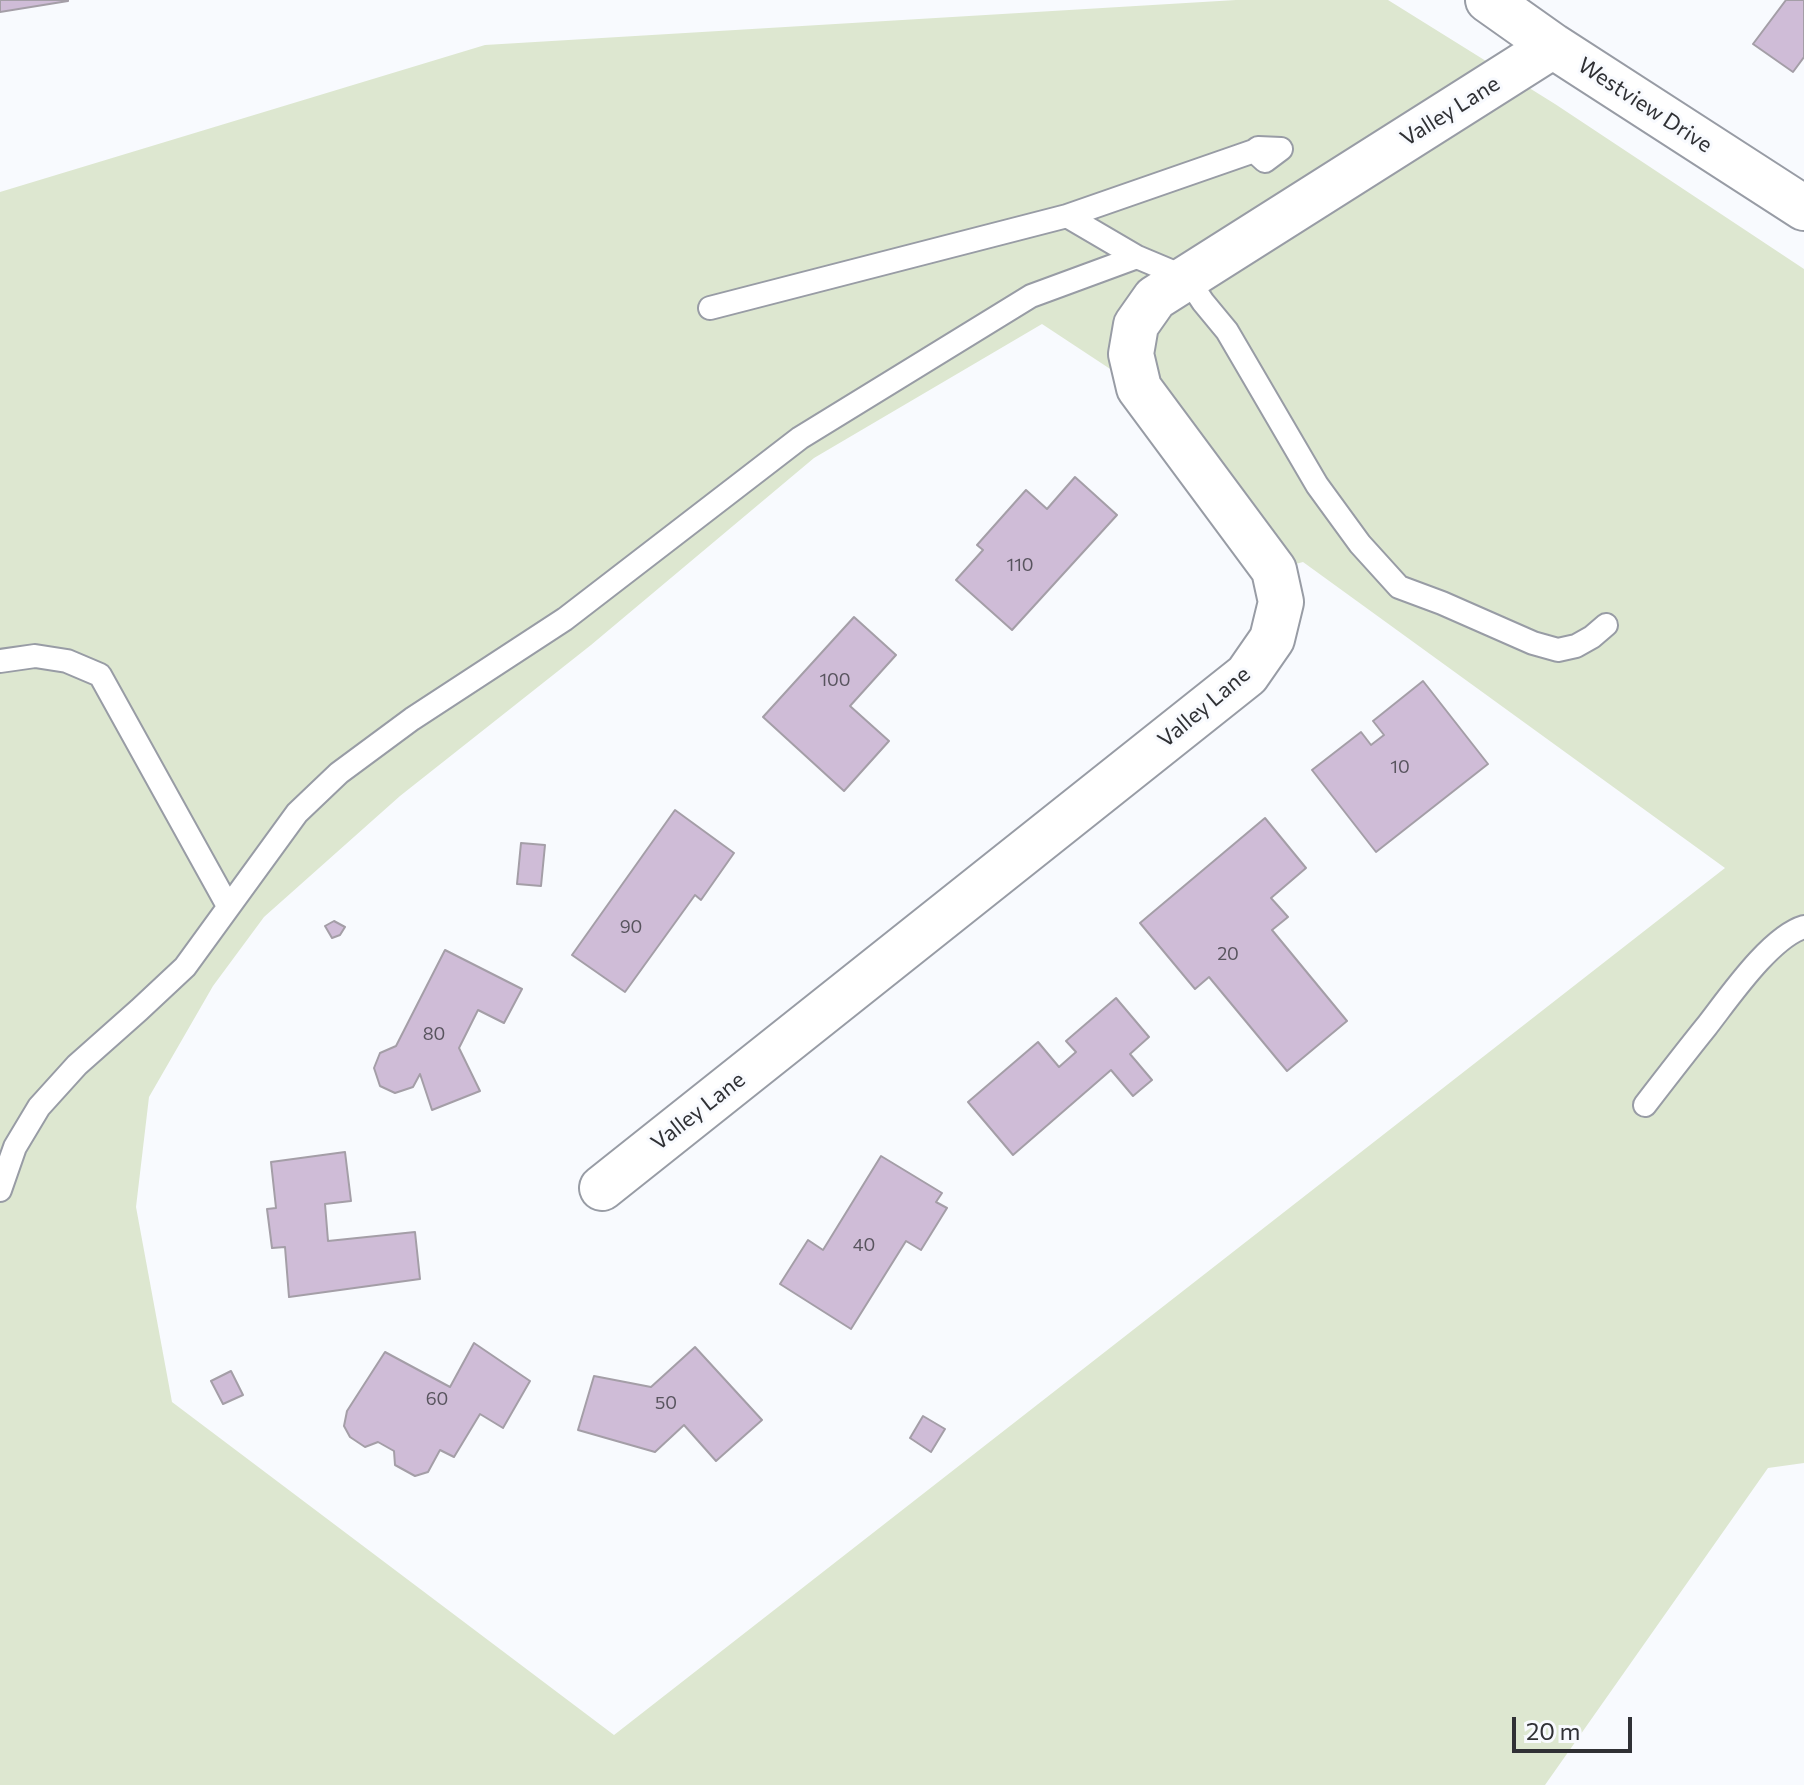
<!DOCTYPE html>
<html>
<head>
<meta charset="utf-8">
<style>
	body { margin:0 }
	#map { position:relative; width:1804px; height:1785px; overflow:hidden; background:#f8fafe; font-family:Commissioner,sans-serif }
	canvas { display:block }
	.scale { position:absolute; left:1512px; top:1717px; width:120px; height:36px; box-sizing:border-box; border:4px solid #303135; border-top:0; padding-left:10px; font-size:24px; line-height:28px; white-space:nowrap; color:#303135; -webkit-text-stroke:6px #f8fafe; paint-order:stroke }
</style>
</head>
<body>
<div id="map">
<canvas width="1804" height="1785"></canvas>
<div class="scale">20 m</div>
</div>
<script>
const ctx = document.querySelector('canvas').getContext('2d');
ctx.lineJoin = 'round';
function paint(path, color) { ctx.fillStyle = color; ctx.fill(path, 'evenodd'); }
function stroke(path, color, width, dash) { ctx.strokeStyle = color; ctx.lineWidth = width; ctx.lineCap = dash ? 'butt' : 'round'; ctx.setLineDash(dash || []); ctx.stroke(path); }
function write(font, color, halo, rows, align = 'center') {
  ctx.font = font + ' Commissioner,sans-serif'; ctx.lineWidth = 6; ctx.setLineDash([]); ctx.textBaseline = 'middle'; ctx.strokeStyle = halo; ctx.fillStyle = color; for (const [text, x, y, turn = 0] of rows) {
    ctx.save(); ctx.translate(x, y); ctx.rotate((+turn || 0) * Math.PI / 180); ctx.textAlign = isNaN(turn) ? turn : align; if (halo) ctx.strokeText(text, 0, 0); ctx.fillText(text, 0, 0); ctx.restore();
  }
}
const green = new Path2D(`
	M1236 0H1388L1555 104 1804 269V1463L1768 1468 1545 1785H0V192L485 45ZM1042 324 1139 388 1274 570 1303 562 1725 868 614 1735 172 1402 136 1207 149 1097 213 986 264 917 400 796 591 645 814 458Z`);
const building = new Path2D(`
	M0 0H68V1L0 12Z
	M1786 0H1804V57L1793 72 1753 44Z
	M1075 477 1117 515 1012 630 956 580 983 550 977 545 1026 490 1047 509Z
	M854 617 896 655 850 706 889 741 844 791 763 717Z
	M1423 681 1488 764 1376 852 1312 770 1361 732 1371 745 1384 735 1373 721Z
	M675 810 734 853 701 900 695 895 625 992 572 955Z
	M1265 818 1306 868 1271 898 1288 917 1272 930 1347 1021 1287 1071 1209 977 1195 989 1140 923Z
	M521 843 545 845 541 886 517 884Z
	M334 921 345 927 340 935 332 938 325 926Z
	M445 950 522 989 504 1023 478 1010 459 1048 480 1091 432 1110 420 1074 413 1087 395 1093 380 1086 374 1068 380 1053 396 1046Z
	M1116 998 1149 1037 1130 1054 1152 1080 1133 1096 1111 1070 1013 1155 968 1102 1038 1042 1059 1067 1076 1052 1066 1041Z
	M345 1152 351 1201 325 1204 328 1241 415 1232 420 1279 289 1297 285 1247 272 1248 267 1209 276 1208 271 1162Z
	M881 1156 942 1193 936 1202 947 1208 921 1250 906 1241 851 1329 780 1284 808 1240 823 1250Z
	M474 1343 530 1381 503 1428 480 1414 454 1457 440 1450 428 1472 415 1476 395 1465 394 1451 378 1442 365 1447 350 1437 344 1426 347 1411 385 1352 450 1387Z
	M695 1347 762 1420 716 1461 684 1425 655 1452 578 1430 594 1376 651 1387Z
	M231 1371 243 1395 223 1404 211 1381Z
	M923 1416 945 1429 931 1452 910 1438Z`);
const lane = new Path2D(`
	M1137 257 1067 216 1254 151 1265 161 1281 149 1258 148 1254 151
	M710 308 1067 216
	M0 661 35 656 67 661 100 675 228 906
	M1645 1105C1665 1079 1685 1053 1706 1027 1728 999 1770 937 1804 927
	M0 1190 15 1147 39 1107 77 1065 139 1010 185 967 297 813 339 773 412 719 565 619 800 438 1031 296 1137 257 1187 278 1203 302 1227 331 1317 485 1360 544 1399 587 1442 603 1533 643 1558 650 1576 646 1592 637 1606 625`);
const street = new Path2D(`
	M1488 0 1553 46 1804 208
	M602 1188 1247 675 1272 639 1281 602 1274 570 1139 388 1131 354 1136 325 1155 298 1553 46`);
const numberNames = [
	["110",1020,565],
	["100",835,680],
	["10",1400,767],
	["90",631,927],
	["20",1228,954],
	["80",434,1034],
	["40",864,1245],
	["60",437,1399],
	["50",666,1403]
];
const streetNames = [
	["Westview Drive",1645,105,33],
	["Valley Lane",1450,111,-32],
	["Valley Lane",1204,707,-40],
	["Valley Lane",698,1111,-38]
];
paint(green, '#dde7d0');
paint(building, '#cfbcd7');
stroke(building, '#a49ea7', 2);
stroke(lane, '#989ca5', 26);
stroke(street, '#989ca5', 48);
stroke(lane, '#fff', 22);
stroke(street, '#fff', 44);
write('18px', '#58545e', null, numberNames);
write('22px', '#303135', '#f8fafe', streetNames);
</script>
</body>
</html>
